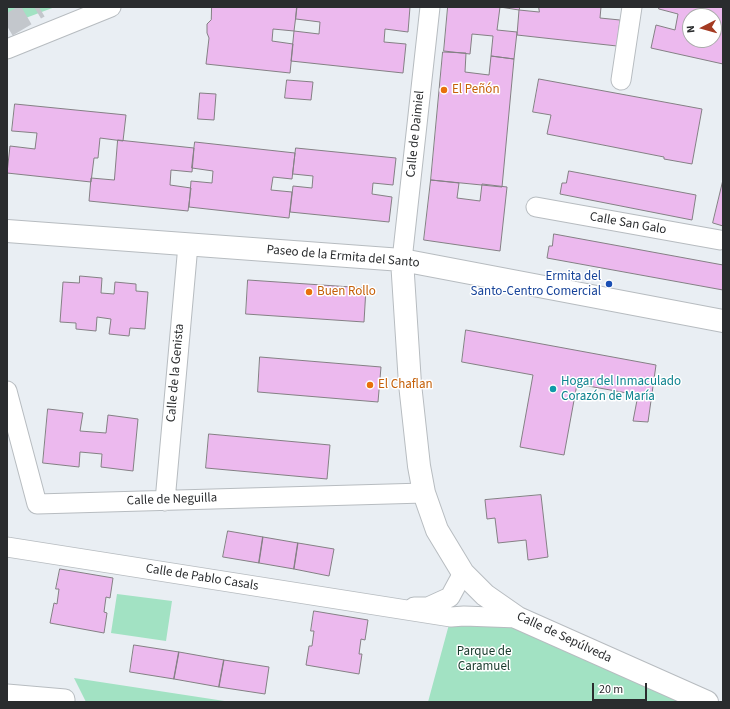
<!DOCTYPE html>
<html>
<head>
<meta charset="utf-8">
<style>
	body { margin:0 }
	#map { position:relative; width:730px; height:709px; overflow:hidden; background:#e9eef3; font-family:"Source Sans 3",sans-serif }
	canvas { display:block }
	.frame { position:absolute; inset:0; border:8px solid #2a2c2e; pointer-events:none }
	.north { position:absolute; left:682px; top:8px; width:40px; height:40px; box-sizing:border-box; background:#fff; border:1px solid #aaabab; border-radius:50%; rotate:264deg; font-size:11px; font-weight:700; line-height:16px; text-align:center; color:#2a2c2e }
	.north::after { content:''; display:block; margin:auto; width:14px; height:18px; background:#a43b22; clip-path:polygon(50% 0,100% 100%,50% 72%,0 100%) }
	.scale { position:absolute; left:592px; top:683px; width:55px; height:18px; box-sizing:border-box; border:2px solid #2a2c2e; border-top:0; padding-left:5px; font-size:12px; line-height:14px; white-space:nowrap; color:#2a2c2e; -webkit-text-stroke:3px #fff; paint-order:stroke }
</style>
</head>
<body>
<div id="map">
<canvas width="730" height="709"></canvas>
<div class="frame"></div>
<div class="north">N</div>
<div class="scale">20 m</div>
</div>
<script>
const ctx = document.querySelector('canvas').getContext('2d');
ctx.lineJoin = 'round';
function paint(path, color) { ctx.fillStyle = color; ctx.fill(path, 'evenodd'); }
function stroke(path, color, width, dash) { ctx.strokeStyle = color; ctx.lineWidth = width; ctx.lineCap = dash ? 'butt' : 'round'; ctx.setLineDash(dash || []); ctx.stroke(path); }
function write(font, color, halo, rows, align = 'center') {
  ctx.font = font + ' "Source Sans 3",sans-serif'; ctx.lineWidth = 3; ctx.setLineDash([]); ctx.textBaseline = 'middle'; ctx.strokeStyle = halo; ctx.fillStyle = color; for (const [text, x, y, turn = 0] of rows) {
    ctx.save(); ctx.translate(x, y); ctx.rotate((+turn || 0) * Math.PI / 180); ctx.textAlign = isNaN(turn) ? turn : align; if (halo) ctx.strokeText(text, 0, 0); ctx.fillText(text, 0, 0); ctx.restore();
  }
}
const green = new Path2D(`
	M7 7H55L7 25Z
	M117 594 172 601 166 641 111 633Z
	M451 617 518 618 707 702H428Z
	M74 678 231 702H86Z`);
const building = new Path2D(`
	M212 7H297L294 31 273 29 272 41 293 44 290 73 206 64 209 38 207 33V24L211 20Z
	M297 7H410L408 32 385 29 384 42 406 44 403 73 291 61 294 31 319 34 320 22 296 19Z
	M448 7H520L519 10 500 7 497 30 517 32 514 59 491 56 493 36 472 34 470 54 444 51Z
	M539 7H601L600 18 620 20 617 46 517 35 519 10 539 12Z
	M659 7H723V64L651 48 656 25 675 30 678 14 659 9ZM690 16H714V40H690Z
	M443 52 466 53 465 72 489 75 491 56 514 59 502 187 431 180Z
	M539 79 702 109 692 164 664 159V157L547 134 551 115 533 112Z
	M287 80 313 82 311 100 285 98Z
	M200 93 216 94 214 120 198 119Z
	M15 104 126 115 123 141 100 138 98 158H94L91 182 7 173 10 146 35 149 37 133 12 131Z
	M118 140 194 148 192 172 171 170 170 185 191 188 188 211 89 201 91 178 114 180Z
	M195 142 295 153 292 179 273 177 271 190 292 192 289 218 189 207 191 181 212 183 213 171 192 168Z
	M296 148 396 158 393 185 373 183 372 194 392 197 389 222 290 212 293 186 312 188 313 176 293 174Z
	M569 171 696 195 692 220 560 194 562 183H566Z
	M431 180 459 183 457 198 480 201 482 184 507 187 500 251 424 240Z
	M723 180V226L713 223Z
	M554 234 723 265V290L547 258 549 246H552Z
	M80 276 102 278 101 293 114 294 115 282 136 284V291L148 292 145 329 130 328 129 336 109 334 111 319 97 317 96 331 76 329V323L60 322 63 282 79 283Z
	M248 280 366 288 364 322 246 314Z
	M466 330 656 365 648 422 633 421 638 395 577 384 564 455 520 447 533 375 462 362Z
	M260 357 381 367 378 402 258 392Z
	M48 409 83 413 80 431 106 433 108 415 138 419 133 471 101 467 102 454 80 452 79 467 43 463Z
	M209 434 330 445 327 479 206 468Z
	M541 495 548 557 528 560 526 540 498 543 495 518 487 519 485 500Z
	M228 531 263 537 259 563 223 557Z
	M263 537 298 543 294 569 259 563Z
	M298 543 334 549 329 576 294 569Z
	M60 569 113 578 110 598 106 597 104 612 107 613 104 633 50 623 54 603 57 604 59 589H56Z
	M314 611 368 620 365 640 361 639 359 654H362L359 674 306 665 309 646H312L314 631H311Z
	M134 645 179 652 174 679 130 672Z
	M179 652 224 660 219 687 174 679Z
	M224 660 269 667 265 694 219 687Z`);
const highwayTunnel = new Path2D(`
	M7 26 39 7`);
const street = new Path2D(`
	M7 49 111 7
	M621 80 632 7
	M536 207 720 240
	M402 260 430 7
	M7 391 37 504 424 493
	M165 501 188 245
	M7 547 451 617 464 616 518 618
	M414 607H428L450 597 463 573
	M7 694 65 699V702`);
const secondary = new Path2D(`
	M7 231 402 260 723 321
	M402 260 410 384 419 466 424 493 437 530 463 573 485 595 518 618 707 702`);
const markers = [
	[444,90,4,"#e8710a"],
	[609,284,4,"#1a4fb4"],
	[309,292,4,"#e8710a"],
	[370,385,4,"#e8710a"],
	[553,389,4,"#0f9aa8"]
];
const foodNames = [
	["El Peñón",452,90],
	["Buen Rollo",317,292],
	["El Chaflan",378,385]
];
const streetNames = [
	["Calle de Daimiel",416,134,-84],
	["Calle San Galo",628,224,10],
	["Paseo de la Ermita del Santo",343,257,5],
	["Calle de la Genista",176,373,-85],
	["Calle de Neguilla",172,500,-2],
	["Calle de Pablo Casals",202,578,9],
	["Calle de Sepúlveda",564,638,25]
];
const transitNames = [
	["Ermita del",601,277],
	["Santo-Centro Comercial",601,292]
];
const cultureNames = [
	["Hogar del Inmaculado",561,382],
	["Corazón de María",561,397]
];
const parkNames = [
	["Parque de",484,652],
	["Caramuel",484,667]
];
paint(green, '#a2e2c3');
paint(building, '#ecb9ee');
stroke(building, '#848084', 1);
stroke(highwayTunnel, '#c3c7cc', 22, [22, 11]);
stroke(street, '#b7bcc0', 21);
stroke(secondary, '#b7bcc0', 24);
stroke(street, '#fff', 19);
stroke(secondary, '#fff', 22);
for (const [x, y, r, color] of markers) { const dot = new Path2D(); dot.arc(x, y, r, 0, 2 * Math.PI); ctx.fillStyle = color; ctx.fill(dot); stroke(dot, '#fff', 1.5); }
write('13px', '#c56008', '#fff', foodNames, 'left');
write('13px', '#2a2c2e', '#fff', streetNames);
write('13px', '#164399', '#fff', transitNames, 'right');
write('13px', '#0d838f', '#fff', cultureNames, 'left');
write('13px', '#17392a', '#fff', parkNames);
</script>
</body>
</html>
